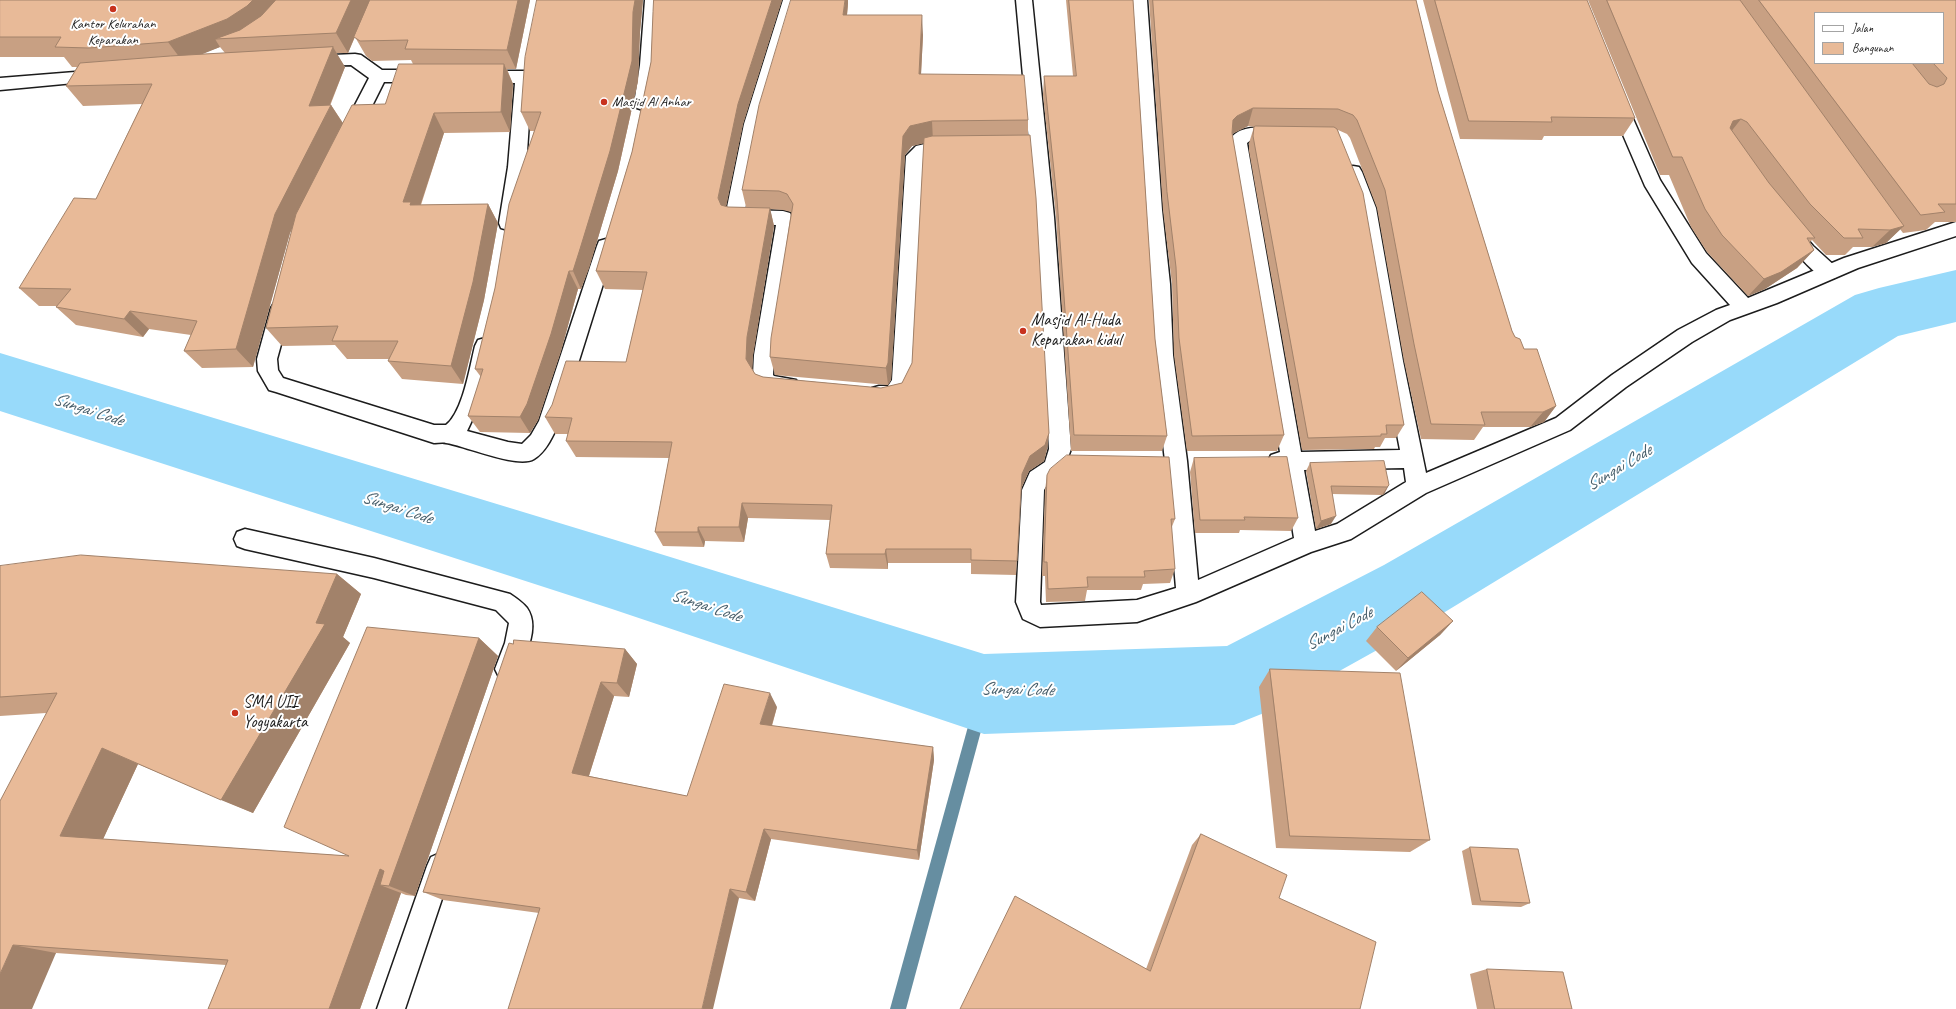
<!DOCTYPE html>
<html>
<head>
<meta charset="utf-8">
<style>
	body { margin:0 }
	#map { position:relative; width:1956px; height:1009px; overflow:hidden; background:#fff; font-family:Caveat,sans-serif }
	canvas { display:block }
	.legend { position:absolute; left:1814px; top:12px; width:130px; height:52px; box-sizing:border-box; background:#fff; border:1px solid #a4a4a4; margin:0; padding:5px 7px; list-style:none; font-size:12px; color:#1c1c1c }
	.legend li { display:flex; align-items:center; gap:8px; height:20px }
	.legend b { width:20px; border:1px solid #a4a4a4 }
</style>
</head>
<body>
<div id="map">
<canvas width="1956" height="1009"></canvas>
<ul class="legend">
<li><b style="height:5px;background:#fff"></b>Jalan</li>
<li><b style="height:11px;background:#e8ba98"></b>Bangunan</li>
</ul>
</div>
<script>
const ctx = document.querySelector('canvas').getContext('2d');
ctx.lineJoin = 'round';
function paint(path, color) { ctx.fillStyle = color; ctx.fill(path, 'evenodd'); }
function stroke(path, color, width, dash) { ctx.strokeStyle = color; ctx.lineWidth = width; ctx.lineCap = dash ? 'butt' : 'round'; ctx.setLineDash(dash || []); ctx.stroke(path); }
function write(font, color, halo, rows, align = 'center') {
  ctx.font = font + ' Caveat,sans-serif'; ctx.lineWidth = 4; ctx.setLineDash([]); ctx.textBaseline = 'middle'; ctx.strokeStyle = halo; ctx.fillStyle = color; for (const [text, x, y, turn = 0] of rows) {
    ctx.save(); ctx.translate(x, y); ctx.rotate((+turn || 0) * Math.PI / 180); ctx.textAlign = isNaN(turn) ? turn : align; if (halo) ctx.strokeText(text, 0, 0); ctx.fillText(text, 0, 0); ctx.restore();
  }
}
const stream = new Path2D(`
	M984 687 989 689 991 694 906 1009H890L977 694 979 689Z`);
const river = new Path2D(`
	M1956 270V322L1898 336 1440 615 1264 713 1234 725 984 734 612 609 0 411V353L612 539 984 654 1227 646 1384 565 1855 295 1879 288Z`);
const service = new Path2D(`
	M1790 225 1797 227 1813 246 1836 267 1839 272 1836 277C1831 279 1828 280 1824 278 1812 273 1787 243 1781 232L1783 227Z
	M245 529 374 558 510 594C516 598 522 602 527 608 541 628 524 658 515 677L507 680 499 677 495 669 505 643 509 623 496 610 374 578 245 549 237 546 234 539 237 532Z
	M440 853 449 857 453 866 405 1009H377L427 866 431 857Z`);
const minor = new Path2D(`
	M645 0H661L654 91 649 108 643 110 637 108 634 104 640 65Z
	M783 0H799L762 124 745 210 783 211 790 213 795 223 774 355 773 375 774 376 796 380 799 386 796 392 789 394 761 390 753 375 754 355 776 225 734 224 727 222 725 217 744 124Z
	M1016 0H1032L1054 217 1071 449 1062 474 1048 483 1044 490 1040 602 1041 605 1137 600 1176 588 1165 461 1153 355 1150 284 1144 210 1131 0H1147L1162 210 1170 284 1173 355 1187 461 1198 580 1294 538 1283 470 1271 467 1268 461 1271 455 1280 452 1229 143C1234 123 1272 126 1288 131L1291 135 1288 139 1282 141 1251 140 1247 143 1301 452 1400 450 1383 361 1358 208 1344 172 1347 167 1353 166 1359 167 1362 172 1376 208 1403 361 1426 473 1556 418 1612 375 1678 330 1716 310 1730 305 1692 263 1645 186 1608 100 1611 96 1617 94 1623 96 1660 180 1706 253 1748 298 1844 258 1956 222V236L1858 268 1777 303 1730 320 1692 342 1626 387 1570 430 1426 493 1351 539 1311 552 1196 602 1137 622 1040 627 1023 619 1016 602 1022 490 1030 472 1045 462 1049 449 1036 217ZM1404 468 1406 482 1337 524 1315 531 1304 470Z
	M355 54 361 55 382 70H425L431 72 433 76 431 80 425 82H384L359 132 356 136 350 138 344 136 341 132 369 78 351 65 310 66 304 65 302 61 304 57 310 56Z
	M100 70 106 72 108 76 106 80 0 90V78Z
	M479 71H524L530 73 532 77 526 167 517 223 515 228 508 230 501 228 499 223 508 167 515 83H479L473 81 471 77 473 73Z
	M938 141 959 144 962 148 959 152C948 156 934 151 924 158L912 380C905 401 893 407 872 400L869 394 872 388 879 386H888L892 380 906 156 916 146Z
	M606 239 613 241 615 246 560 421C553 435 547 451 534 459 518 469 466 446 446 443 443 442 438 443 434 443L276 392 269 390 258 371 257 359 271 308 274 303 281 300 288 303 291 308 277 359 278 370 283 378 434 425H446C463 412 470 366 475 346L478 340 485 338 492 340 495 346 481 401 467 431 508 442 522 444 531 435 539 421 597 246 599 241Z`);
const wall = new Path2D(`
	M0 0H530L516 69H507L513 84 510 132 444 133 421 205 488 204 498 223 484 300 463 384 402 379 388 361 389 359H347L335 345 282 346 266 328 293 226 290 233 253 367 202 368 184 351 191 335 149 329 143 337 76 325 56 307 57 306H39L19 288 96 199 142 104 83 106 66 86 77 67H72L64 57H0ZM355 37 366 56 372 61 411 60 413 64 385 104 343 123 331 105 330 106 345 67 336 53H348ZM220 47 225 53 201 54Z
	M537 0H643L640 32 638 81 618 171 589 268 581 289H578L561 351 538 420 530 433 480 432 468 416 481 377 475 369 534 131H530L521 112Z
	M654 0H782L743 124 726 206 728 207H746L742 190 848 4 847 15 923 35 921 74 1028 120V135L1049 433 1047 449 1044 461 1029 471 1021 489 1016 575 971 574V563H888V569L830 568 826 554 830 520 748 518 744 542 705 541 704 547 663 546 655 532 669 458 576 457 566 441 568 434H555L545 417 626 362 643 290 605 289 596 271 632 152 651 62ZM924 143 912 363 902 383 881 388 763 377 755 374 752 369 753 355 774 226 770 209 783 210 791 212 770 357 775 375 888 385 891 380 905 155 912 146Z
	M1066 0H1133L1155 339 1167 436 1162 451H1071L1056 217 1043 95 1044 76H1073Z
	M1149 0H1416L1438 91 1512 331 1515 337 1524 349 1556 406 1544 422 1530 427H1483L1474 440 1421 439 1404 361 1377 208 1350 138 1347 134 1338 130 1404 425 1396 438H1385L1380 447H1375L1374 449 1302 450 1249 151V143L1254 127H1255L1248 126 1232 134 1284 435 1277 451H1187L1174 355 1172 284 1163 210Z
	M1423 0H1587L1635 118 1623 136H1544L1542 140 1460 139Z
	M1588 0H1956V222H1935L1926 230 1903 233 1900 229 1886 243 1872 247H1853L1845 255H1826L1812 240 1810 242 1814 250 1797 268 1765 289 1748 296 1707 252 1691 227 1669 175H1660ZM1943 13V63H1815Z
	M1194 458 1298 518 1291 531 1240 530 1239 533H1195L1190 472Z
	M1310 463 1389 485 1384 494 1382 495 1332 494 1331 524 1316 529 1306 471Z
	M1047 475 1175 519 1171 529 1175 569 1170 583 1143 584 1141 590H1087L1085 601 1046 602 1045 576H1042L1045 490Z
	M0 566 337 574 361 594 343 637 350 643 253 813 138 764 103 839 349 856 479 638 498 656 415 896 406 895 401 893 360 1009H208L226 965 56 953 0 1009 46 713 0 716Z
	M1453 621 1440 635 1396 671 1366 641 1377 627Z
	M625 649 637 664 629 697 614 696 589 776 687 796 777 707 772 726 933 747 934 760 919 860 771 839 755 901 739 898 539 913 443 900 423 892Z
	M1270 669 1430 840 1410 852 1276 848 1259 687Z
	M1201 834 1279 898 1360 1009H960L1146 969 1192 845Z
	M1470 847 1530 903 1521 907 1472 905 1462 851Z
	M1487 969 1572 1009H1477L1470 974Z`);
const shadedWall = new Path2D(`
	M253 0H287L240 38 227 19Z
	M351 0H370L348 53 336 33Z
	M518 0H530L516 69 507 50Z
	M635 0H643L640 32 638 81 618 171 589 268 581 289 573 271 633 12Z
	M772 0H782L743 124 724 217 718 198 738 104Z
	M845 0H848V4L845 35 843 15Z
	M922 15 923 35 920 94 919 74Z
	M227 19 240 38 215 39 220 47 183 62 168 42Z
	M333 47 345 67 324 119 331 105 344 125 290 233 253 367 236 349 275 214 309 106Z
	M504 64 513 84 510 132 501 112Z
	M1253 108 1248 126 1232 134 1233 120 1237 116Z
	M434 113 444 133 418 212 403 202Z
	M1741 119 1726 138 1720 140 1733 121Z
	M932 121 933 141 912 146 905 155 891 380 888 385 886 368 903 136 910 126Z
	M488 204 498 223 484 300 463 384 451 366Z
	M770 208 774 226 753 355 752 376 746 359 747 337Z
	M1904 226 1886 243 1872 247 1890 230Z
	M1814 250 1797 268 1765 289 1748 296 1764 279Z
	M569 271 578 289 561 351 538 420 530 433 520 417Z
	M130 311 149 329 143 337 124 319Z
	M1556 406 1544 422 1530 427 1543 412Z
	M1049 433 1047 449 1044 461 1029 471 1021 489 1022 474 1030 456Z
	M1389 485 1384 494 1382 495 1387 487Z
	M742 503 748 518 744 542 739 527Z
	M1336 516 1331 524 1316 529 1321 521Z
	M698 527 705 541 704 547 698 532Z
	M886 549 888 563V569L885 554Z
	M337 574 361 594 343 637 350 643 253 813 221 800 316 623Z
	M1453 621 1440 635 1396 671 1408 658Z
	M479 638 498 656 415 896 389 886 380 885 401 893 360 1009H329L380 869Z
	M625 649 637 664 629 697 617 683Z
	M601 682 614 696 586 785 572 773Z
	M770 693 777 707 768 738 760 724Z
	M933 747 934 760 919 860 917 850Z
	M102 748 138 764 99 848 60 836Z
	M764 829 771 839 755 901 746 892Z
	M730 889 739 898 713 1009H702Z
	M13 945 56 953 32 1009H0V974Z`);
const building = new Path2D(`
	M0 0H253L247 6 227 19 168 42 89 48 55 47 61 37H0Z
	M276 0H351L336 33 215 39 240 30 261 16Z
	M370 0H518L507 50 405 49 408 40 360 41 354 37Z
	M537 0H635L633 12 632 61 610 151 580 249 573 271H569L551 334 527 404 520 417 468 416 483 369H475L495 288 509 204 541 112H521L525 57Z
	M654 0H772L738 104 718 198 721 205 728 207 770 208 747 337 746 359 755 374 763 377 881 388 902 383 912 363 924 138 932 136 1030 135 1036 198 1049 433 1045 445 1030 456 1022 474 1017 561 971 560V549H886L885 554H826L832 505 742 503 739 527H698V532H655L672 442 566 441 572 418 545 417 552 405 566 361 626 362 647 272 596 271 632 152 651 62 653 12Z
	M791 0H845L843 15H922L919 74 1024 75 1028 120 932 121 910 126 903 136 888 363 886 368 770 357 771 338 793 204 787 194 779 191 742 190 759 105Z
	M1069 0H1133L1155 339 1167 436 1074 435 1057 199 1044 76H1076Z
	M1153 0H1416L1438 91 1512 331 1515 337 1520 339 1524 349H1537L1556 406 1543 412H1481L1485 425 1431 424 1414 344 1385 190 1357 120 1353 115 1338 109 1253 108 1237 116 1233 120 1232 133 1284 435 1192 436 1179 338 1176 267 1167 192Z
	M1435 0H1587L1635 118 1551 117 1552 122 1469 121Z
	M1607 0H1740L1904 226 1890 230 1858 229 1863 238H1844L1810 204 1747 122 1741 119 1733 121 1730 128 1769 183 1815 238H1807L1814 250 1781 272 1764 279 1722 235 1705 209 1682 157H1673Z
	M1759 0H1956V204H1938L1945 212 1921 215ZM1815 13H1943V63H1933L1947 78 1944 84 1937 87 1929 84 1912 63H1815Z
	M333 47 309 106 331 105 275 214 236 349 184 351 197 321 130 311 124 319 56 307 71 289 19 288 74 198 96 199 152 84 66 86 80 63 170 56Z
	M399 64H504L501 112 434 113 403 202H411L410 205 488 204 473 282 451 366 388 361 398 341H332L338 326 266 328 296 214 352 105 385 104Z
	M1256 126 1334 127 1337 129 1363 193 1404 425H1386L1387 434H1381V436L1308 438 1253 136 1254 127Z
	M1067 455 1169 457 1175 519H1171L1175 569 1144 571 1145 577H1087L1088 587 1048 589 1047 562H1044L1047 475 1050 469Z
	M1287 457 1298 518 1244 517 1245 520H1200L1194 458Z
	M1384 461 1389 485 1387 487 1331 486 1336 516 1321 521 1310 463Z
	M81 555 337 574 316 623 325 624 221 800 102 748 60 836 349 856 284 827 367 627 479 638 389 886 380 885 384 871 380 869 329 1009H208L228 960 13 945 0 974V801L57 693 0 697V566Z
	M1422 592 1453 621 1408 658 1377 627Z
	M514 640 625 649 617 683 601 682 572 773 687 796 724 684 770 693 760 724 933 747 917 850 764 829 746 892 730 889 702 1009H508L540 908 423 892 509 643 513 644Z
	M1270 669 1400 673 1430 840 1290 836Z
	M1201 834 1287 875 1279 898 1376 942 1360 1009H960L1015 896 1150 971Z
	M1470 847 1518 849 1530 903 1481 901Z
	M1487 969 1563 972 1572 1009H1495Z`);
const markers = [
	[113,9,4,"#c8321e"],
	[604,102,4,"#c8321e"],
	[1023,331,4,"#c8321e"],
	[235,713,4,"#c8321e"]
];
const farPoinames = [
	["Kantor Kelurahan",113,24],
	["Keparakan",113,40],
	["Masjid Al Anhar",612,102,"left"]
];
const poiNames = [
	["Masjid Al-Huda",1031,321],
	["Keparakan kidul",1031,341],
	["SMA UII",243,703],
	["Yogyakarta",243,723]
];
const waterNames = [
	["Sungai Code",88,410,18],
	["Sungai Code",1619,468,-31],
	["Sungai Code",397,508,18],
	["Sungai Code",706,606,18],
	["Sungai Code",1339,629,-28],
	["Sungai Code",1017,690,1]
];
paint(stream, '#668ea1');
paint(river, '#98dafa');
stroke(service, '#1c1c1c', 3);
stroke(minor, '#1c1c1c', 3);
paint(service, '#fff');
paint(minor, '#fff');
paint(wall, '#c8a083');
paint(shadedWall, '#a2826a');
paint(building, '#e8ba98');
stroke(building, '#a2826a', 1);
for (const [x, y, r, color] of markers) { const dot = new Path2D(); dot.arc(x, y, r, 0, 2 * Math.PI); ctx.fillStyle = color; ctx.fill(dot); stroke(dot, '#fff', 1.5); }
write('14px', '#1c1c1c', '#fff', farPoinames);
write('17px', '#1c1c1c', '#fff', poiNames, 'left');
write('italic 18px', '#475e6a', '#fff', waterNames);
</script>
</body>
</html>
